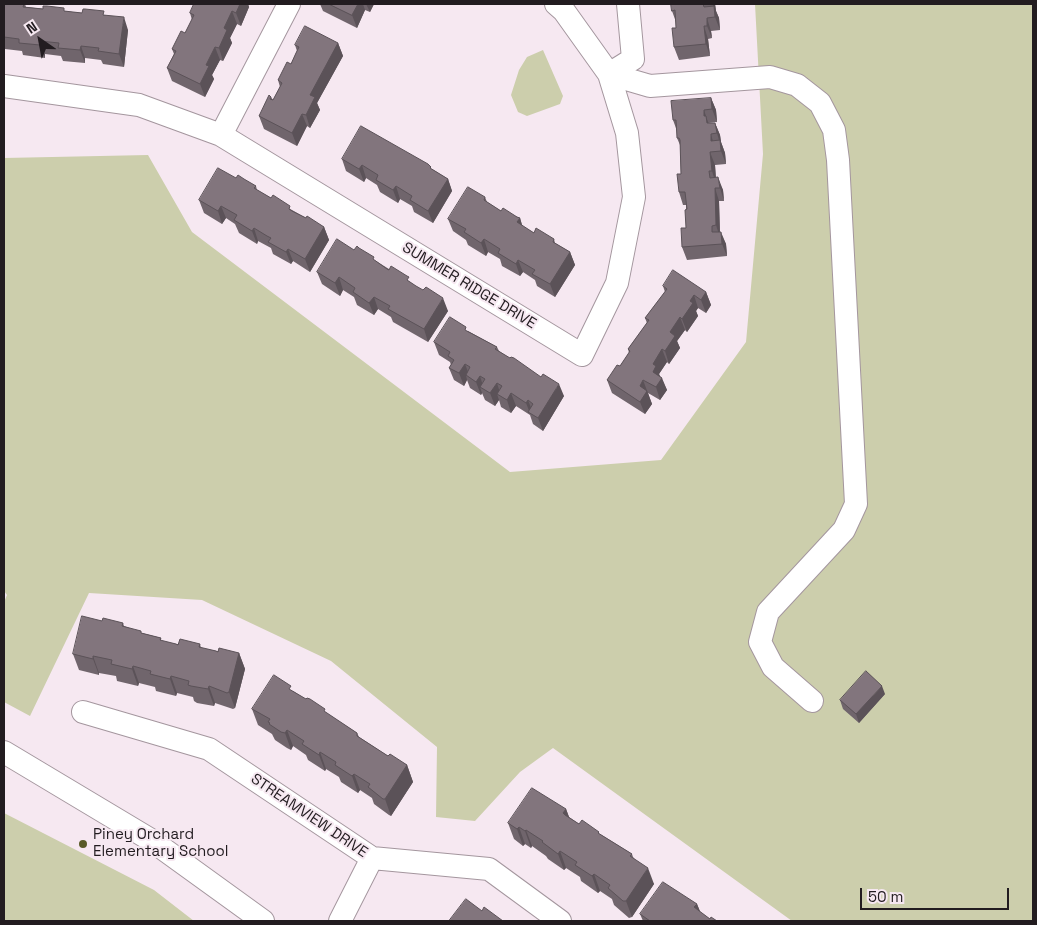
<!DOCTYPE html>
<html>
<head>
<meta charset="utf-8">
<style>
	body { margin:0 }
	#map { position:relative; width:1037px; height:925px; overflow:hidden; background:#f6e8f1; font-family:"Space Grotesk",sans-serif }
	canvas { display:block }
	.frame { position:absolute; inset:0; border:5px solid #221c20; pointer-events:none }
	.north { position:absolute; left:15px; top:15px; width:50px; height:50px; -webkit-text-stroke:4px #f6e8f1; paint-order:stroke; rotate:327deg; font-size:14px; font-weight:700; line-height:20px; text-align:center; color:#221c20 }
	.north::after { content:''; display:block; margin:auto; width:18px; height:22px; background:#221c20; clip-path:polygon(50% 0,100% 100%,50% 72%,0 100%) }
	.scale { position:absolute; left:860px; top:888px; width:149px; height:22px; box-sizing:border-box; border:2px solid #221c20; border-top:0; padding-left:6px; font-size:15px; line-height:18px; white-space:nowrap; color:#221c20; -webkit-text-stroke:4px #f6e8f1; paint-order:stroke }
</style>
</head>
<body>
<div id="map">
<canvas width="1037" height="925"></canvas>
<div class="frame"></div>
<div class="north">N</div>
<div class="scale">50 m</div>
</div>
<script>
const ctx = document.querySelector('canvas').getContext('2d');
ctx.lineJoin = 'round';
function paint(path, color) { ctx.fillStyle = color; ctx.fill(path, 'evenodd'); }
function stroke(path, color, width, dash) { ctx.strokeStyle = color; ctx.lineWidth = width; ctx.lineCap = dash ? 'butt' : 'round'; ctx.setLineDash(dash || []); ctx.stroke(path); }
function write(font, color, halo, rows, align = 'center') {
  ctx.font = font + ' "Space Grotesk",sans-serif'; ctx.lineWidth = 4; ctx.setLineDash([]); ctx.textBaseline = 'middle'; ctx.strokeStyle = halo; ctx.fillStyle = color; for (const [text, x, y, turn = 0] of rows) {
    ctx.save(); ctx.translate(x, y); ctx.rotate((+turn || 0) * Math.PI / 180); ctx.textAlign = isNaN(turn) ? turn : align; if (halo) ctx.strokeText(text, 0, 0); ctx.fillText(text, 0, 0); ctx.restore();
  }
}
const green = new Path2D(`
	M755 4H1033V921H792L553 748 520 772 475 821 436 817 437 747 331 661 202 600 89 593 30 716 4 702V602L7 595 4 591V158L148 155 192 232 510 472 661 460 746 342 763 154Z
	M543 50 563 96 560 104 527 116 518 112 511 95 519 70 527 57Z
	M4 813 154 890 194 921H4Z`);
const minor = new Path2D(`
	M609 74 650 86 770 77 797 85 820 103 834 130 838 160 856 504 844 530 768 612 760 642 773 667 812 701
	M609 74 633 59 628 4
	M4 86 139 105 221 135 582 355 617 283 634 197 627 133 609 74 564 11 556 4
	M221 135 289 4
	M83 712 209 749 372 858 489 869 560 921
	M4 752 151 840 263 921
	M340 921 372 858`);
const wall = new Path2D(`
	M4 4H25L26 7 82 13 105 15 128 30 124 67 103 64 101 60 85 58V63L63 61 61 56 45 54V58L23 55 22 51 5 49 4 53Z
	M194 4H248L249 7 241 26 237 24 230 38 232 43 223 61 220 60 212 75 214 79 205 97 172 81 167 68 174 54 172 49 185 33 192 20 190 13Z
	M320 4H374L370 12 365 10 357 28 323 11Z
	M671 4H715L716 11 719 18 720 30 711 31 712 38 708 39 710 56 679 60 674 47 676 28V22L672 11Z
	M338 43 343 56 317 103 320 110 310 128 307 126 297 146 264 129 259 116 271 97 273 100 280 87 278 80 291 64 297 51 295 45Z
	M711 98 716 110 717 122 708 123H715L720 135 721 142 725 153 726 164 715 165 716 177 723 190 724 201H719L720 232 726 244 727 256 687 260 682 247 686 228V205H683L679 192 681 174 680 145 677 138V131L673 120Z
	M342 159 432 169 448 179 452 191 433 223 414 212 412 206 400 199 398 203 380 192 377 185 366 178 364 182 346 171Z
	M236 178 256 186 257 190 306 218 324 227 329 240 310 272 293 261 291 264 273 254 271 248 258 241 257 244 239 233 235 224 226 218 222 224 204 213 199 200Z
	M485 197 487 202 501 211 520 218 522 226 534 233 554 239 555 243 570 252 575 265 555 297 537 286 535 280 523 272 520 276 502 266 500 259 488 252 486 256 468 245 466 240 453 231 448 219Z
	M354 250 376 261 410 282 448 311 428 342 393 322 391 317 378 309 374 315 357 305 354 297 343 290 340 296 322 284 317 272Z
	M663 286 706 292 711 305 706 313 698 308 696 311 698 316 687 332 685 330 677 341 680 348 669 364 667 362 659 374 667 390 660 400 648 393 652 404 645 414 612 393 607 380 620 366 629 353 628 349 647 323 645 318 665 292Z
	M468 331 497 347 499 351 564 396 543 431 533 424 530 415 516 406 511 413 501 407 499 400 495 406 485 400 482 393 481 395 470 388 467 380 464 386 454 380 449 368 451 365 450 362 439 355 434 342Z
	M102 621 123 623 124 626 142 633 161 638V641L176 644H200L201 648 216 651 239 653 245 669 235 708 233 709 215 703 214 706 197 703 194 701 193 697 177 693 176 696 156 691 155 687 139 683 138 686 117 681 116 676 99 673V675L79 670 73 654Z
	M293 691 357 733 359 737 388 756 407 765 413 782 391 816 389 815 374 804 372 798 360 790 358 793 341 782 339 777 326 769 325 771 308 760 306 755 293 746 291 750 287 748 275 740 272 734 258 725 252 709Z
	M885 694 859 723 843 709 840 700Z
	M566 809 569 817 579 824 600 834 632 854 633 857 654 884 632 917 629 918 614 905 612 899 600 891 598 893 581 881 580 877 566 868 564 870 548 859 546 856 532 846 531 848 525 844 523 846 514 839 508 823Z
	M697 904 700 912 710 919 717 921H643L640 914Z`);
const shadedWall = new Path2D(`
	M240 4H248L249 7 241 26 236 13Z
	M358 4H363L365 10 357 28 352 15Z
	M366 4H374L370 12Z
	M713 4H715L716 11 719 18 720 30 715 17Z
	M232 11 237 24 230 38 232 43 223 61 219 48 224 28Z
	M124 17 128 30 124 67 119 54Z
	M707 18 711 31 712 38 707 26Z
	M704 26 708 39 710 56 706 44Z
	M40 41 45 54V58L40 45Z
	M338 43 343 56 317 103 320 110 310 128 306 115 310 95Z
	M81 46 85 58V63L80 50Z
	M215 47 220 60 212 75 214 79 205 97 200 84 206 65Z
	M711 98 716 110 717 122 712 109Z
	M704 110 710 128 711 135 715 147 711 141 704 116Z
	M302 114 307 126 297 146 292 133Z
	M715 123 720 135 721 142 725 153 726 164 721 151 720 144 717 133Z
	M710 152 715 165 716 184 712 171Z
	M362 165 366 178 364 182 359 169Z
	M718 177 723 190 724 201 720 188Z
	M448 179 452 191 433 223 428 211Z
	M396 186 400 199 398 203 393 190Z
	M715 188 719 201 720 238 716 225Z
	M221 206 226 218 222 224 218 211Z
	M520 218 524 231 517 222Z
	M324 227 329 240 310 272 305 259Z
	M254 228 258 241 257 244 252 231Z
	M721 232 726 244 727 256 722 244Z
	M484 239 488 252 486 256 481 243Z
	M288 249 293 261 291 264 286 252Z
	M570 252 575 265 555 297 550 284Z
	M518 260 523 272 520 276 516 264Z
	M339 277 343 290 340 296 335 283Z
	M706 292 711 305 706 313 701 300Z
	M694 295 698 308 696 311 698 316 687 332 682 319 690 301Z
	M374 297 378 309 374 315 369 303Z
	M443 298 448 311 428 342 424 329Z
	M680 317 685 330 677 341 680 348 669 364 665 351 670 332Z
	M662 349 667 362 659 374 661 379 662 378 667 390 660 400 656 387 653 372V364Z
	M465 364 470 377 466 375 467 380 464 386 459 373Z
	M480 376 484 389 480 387 482 393 481 395 476 382Z
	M643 380 652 404 645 414 640 402V386Z
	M497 383 501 396 497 394 499 400 495 406 490 393Z
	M559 384 564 396 543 431 538 418Z
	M511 393 516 406 511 413 507 400Z
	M528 400 533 413H530L526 403Z
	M239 653 245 669 235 708 229 692Z
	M93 656 99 673V675L93 659Z
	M133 666 139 683 138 686 132 669Z
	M171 676 177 693 176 696 170 679Z
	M209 686 215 703 214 706 208 689Z
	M882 686 885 694 859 723 856 714Z
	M287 730 293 746 291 750 285 733Z
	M320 752 326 769 325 771 319 755Z
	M407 765 413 782 391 816 385 799Z
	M354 774 360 790 358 793 352 776Z
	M566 809 572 825 563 813Z
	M519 827 525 844 523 846 517 829Z
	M526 830 532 846 531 848 525 831Z
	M560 851 566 868 564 870 558 854Z
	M648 868 654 884 632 917 626 901Z
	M594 874 600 891 598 893 592 876Z
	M697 904 702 916 694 907Z`);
const building = new Path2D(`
	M4 4H24L23 7 43 9V6H47L64 8V11L82 13 83 9H85L104 11 103 15 124 17 119 54 98 51 99 48 81 46 80 50 58 48 59 43 40 41V45L19 43V39L4 37Z
	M194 4H240L236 13 232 11 224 28 227 30 219 48 215 47 206 65 209 66 200 84 167 68 176 51 172 49 181 31 185 33 194 15 190 13Z
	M329 4H358L352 15Z
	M671 4H703L704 7 714 6 715 17 707 18V26H704L706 44 674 47 672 28H676L675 10 672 11Z
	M305 26 338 43 310 95 315 97 306 115 302 114 292 133 259 116 269 95 271 97 270 99 273 100 282 83 278 80 287 62 291 64 296 53 299 47 295 45Z
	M711 98 712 109 704 110V116H706L707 123H715L717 133 711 134V141L720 140 721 151 710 152 712 171H709L710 178 718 177 720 188H715L716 225 712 226V232H721L722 244 682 247 681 228H686L685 210 687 209 685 192H679L677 174H681L680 140 679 138H677L676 120H673L671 101Z
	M361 126 428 164 431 167 430 168 448 179 428 211 410 200 412 196 396 186 393 190 376 180 378 175 362 165 359 169 342 159Z
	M218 168 236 178 238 175 244 179 256 186 254 188 271 198 273 195 290 206 289 209 292 211 306 218 307 216 324 227 305 259 288 249 286 252 268 242 271 238 267 236 254 228 252 231 234 220 237 215 221 206 218 211 199 200Z
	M468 187 485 197 484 200 501 211 503 208 517 217 520 218 517 222 534 233 536 228 554 239 553 242 570 252 550 284 532 274 535 270 518 260 516 264 498 253 500 249 484 239 481 243 464 232 466 229 448 219Z
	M337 239 354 250 357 246 359 248 374 257 373 259 387 269 389 270 391 266 407 276 409 277 407 280 416 286 423 290 426 287 443 298 424 329 388 309 390 306 374 297 369 303 353 292 355 288 339 277 335 283 317 272Z
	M673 270 706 292 701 300 694 295 690 301 693 303 682 319 680 317 670 332 675 336 665 351 662 349 653 364 656 366 653 372 662 378 656 387 643 380 640 386 647 391 640 402 607 380 617 365 620 366 630 351 628 349 649 320 645 318 667 289 663 286Z
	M450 317 466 327 465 330 497 347 495 349 510 358 511 357 514 358 541 377 543 374 559 384 538 418 528 412 533 404 528 400 526 403 511 393 507 400 497 394 502 386 497 383 490 393 480 387 485 379 480 376 476 382 466 375 470 367 465 364 459 373 449 368 454 360 448 356 450 352 434 342Z
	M82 616 102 621 103 618 123 623 122 626 141 631V633L161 638 160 640 176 644 178 645 180 639 200 644 199 647 216 651 218 652 219 648 239 653 229 692 227 693 209 686 208 689 191 686 188 685 189 681 171 676 170 679 150 674 151 671 133 666 132 669 111 664 112 660 93 656V659L73 654Z
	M866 671 882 686 856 714 840 700Z
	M274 675 291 686 289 689 306 699 307 698 310 699 325 709 324 711 357 733V736L388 756 390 754 407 765 385 799H383L368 787 370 784 354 774 352 776 335 765 336 762 320 752 319 755 302 744 304 741 287 730 285 733 281 732 269 724 270 723 268 722 270 719 252 709Z
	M532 788 566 809 563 813 565 815 579 824 582 820 599 832 598 833 632 854 630 856 648 868 626 901H623L608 888 610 885 594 874 592 876 575 865 577 862 560 851 558 854 542 842 543 841 526 830 525 831 519 827 517 829 508 823Z
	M663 882 697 904 694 907 710 919 711 917 717 921H650L640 914Z
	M466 899 482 911 484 907 503 921H449Z`);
const markers = [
	[83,844,5,"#595a27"]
];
const streetNames = [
	["SUMMER RIDGE DRIVE",469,286,31],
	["STREAMVIEW DRIVE",309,816,34]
];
const poiNames = [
	["Piney Orchard",93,835],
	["Elementary School",93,852]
];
paint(green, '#ccceac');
stroke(minor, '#a4969e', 24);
stroke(minor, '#fff', 22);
paint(wall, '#70656c');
paint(shadedWall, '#5b5258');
paint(building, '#82757d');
stroke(building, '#5b5258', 1);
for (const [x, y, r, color] of markers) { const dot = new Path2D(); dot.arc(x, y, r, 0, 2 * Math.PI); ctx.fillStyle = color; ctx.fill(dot); stroke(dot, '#f6e8f1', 2); }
write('15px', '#221c20', '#f6e8f1', streetNames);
write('15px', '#221c20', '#f6e8f1', poiNames, 'left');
</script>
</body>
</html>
